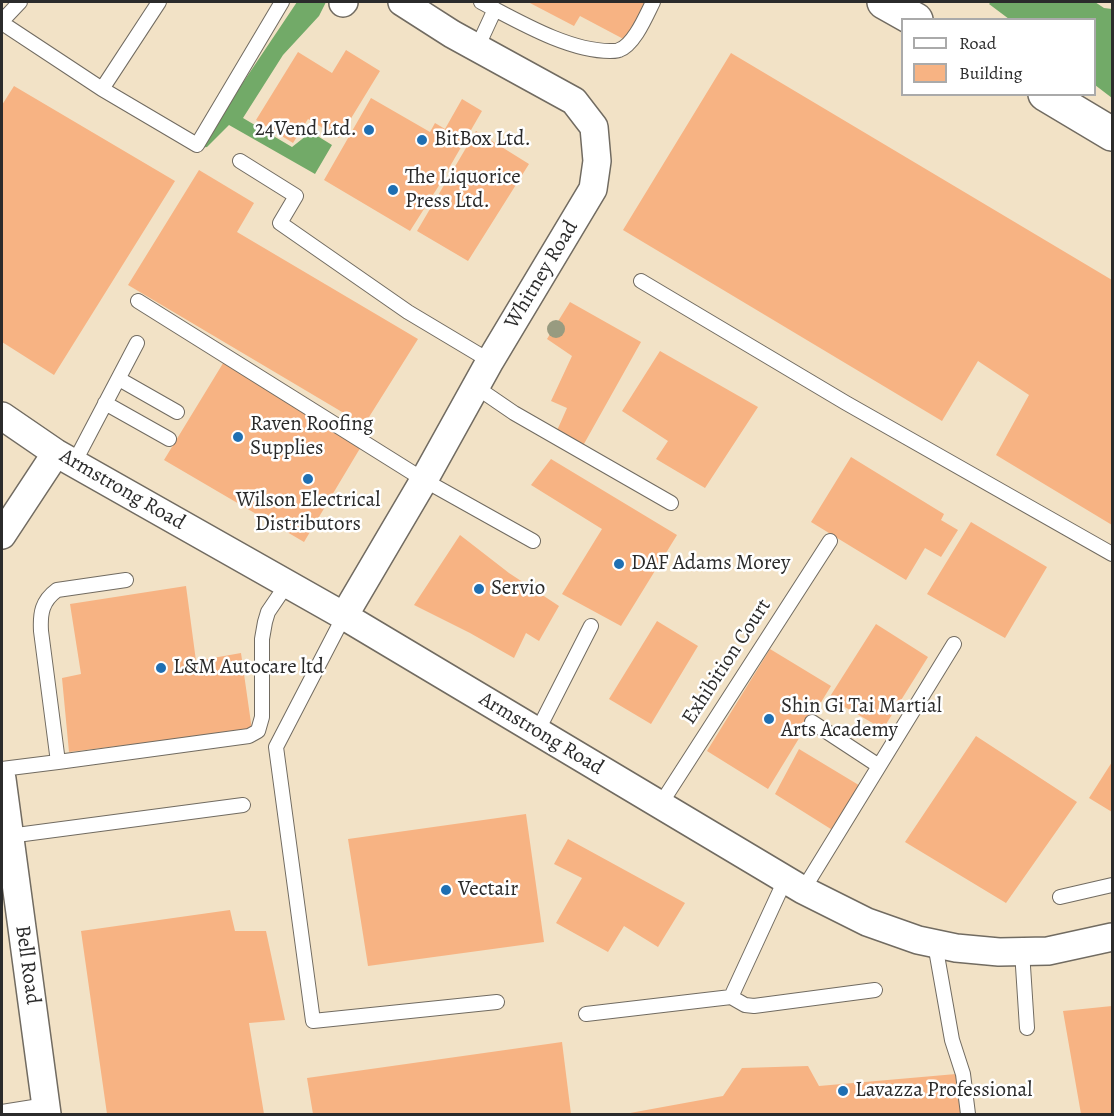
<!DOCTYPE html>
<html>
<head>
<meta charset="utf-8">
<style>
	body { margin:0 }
	#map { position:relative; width:1114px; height:1116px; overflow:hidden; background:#f2e2c6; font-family:Alegreya,serif }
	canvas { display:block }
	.frame { position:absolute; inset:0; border:3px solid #2b2b2b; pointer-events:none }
	.legend { position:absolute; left:901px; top:18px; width:195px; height:78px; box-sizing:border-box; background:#fff; border:2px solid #aaa; margin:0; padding:8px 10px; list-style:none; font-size:18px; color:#2b2b2b }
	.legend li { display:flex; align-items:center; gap:12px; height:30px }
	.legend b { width:30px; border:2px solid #aaa }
</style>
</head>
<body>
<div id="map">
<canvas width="1114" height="1116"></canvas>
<div class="frame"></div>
<ul class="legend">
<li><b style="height:8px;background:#fff"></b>Road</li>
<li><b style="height:16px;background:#f7b383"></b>Building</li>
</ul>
</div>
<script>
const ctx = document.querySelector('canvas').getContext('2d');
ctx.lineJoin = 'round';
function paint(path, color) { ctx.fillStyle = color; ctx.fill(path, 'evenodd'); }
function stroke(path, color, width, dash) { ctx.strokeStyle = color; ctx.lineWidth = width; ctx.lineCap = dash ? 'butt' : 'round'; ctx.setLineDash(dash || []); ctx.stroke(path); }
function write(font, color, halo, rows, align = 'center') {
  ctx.font = font + ' Alegreya,serif'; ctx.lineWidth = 5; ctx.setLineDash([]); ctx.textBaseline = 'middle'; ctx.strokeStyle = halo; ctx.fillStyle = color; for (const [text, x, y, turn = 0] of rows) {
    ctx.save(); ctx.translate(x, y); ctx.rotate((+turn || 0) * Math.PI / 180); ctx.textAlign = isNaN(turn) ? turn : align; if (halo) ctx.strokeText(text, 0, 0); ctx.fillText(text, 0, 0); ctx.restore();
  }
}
const forest = new Path2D(`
	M297 2H326L319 16 283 55 243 118 292 147 311 132 332 145 315 174 229 125 207 147 199 148Z
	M991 2H1095L1104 8 1112 9V98L1095 85 1094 20 1009 19 989 4Z`);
const building = new Path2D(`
	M528 2H651L631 43 580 16 574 26Z
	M346 50 380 71 339 138 308 119 293 143 256 120 298 52 332 73Z
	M731 53 1112 280V525L996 455 1029 395 978 361 942 421 623 230Z
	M14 86 175 181 54 375 2 342V105Z
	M371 98 430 132 435 123 445 129 462 99 482 111 438 187 410 231 324 180Z
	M476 131 529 164 468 261 417 231Z
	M199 170 254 203 237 232 418 339 364 425 128 285Z
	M570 302 641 342 580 451 555 435 567 408 551 401 572 356 547 339Z
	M660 351 758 407 705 488 656 459 668 441 622 411Z
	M225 360 362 445 304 542 164 460Z
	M851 457 944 514 941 520 958 530 941 557 925 548 906 580 811 522Z
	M551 459 677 535 621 626 562 594 602 529 531 485Z
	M971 522 1047 567 1005 638 927 594Z
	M460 535 509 573 559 606 539 641 526 633 514 658 470 633 414 605Z
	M186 586 196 661 241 653 252 730 69 752 62 678 81 674 70 604Z
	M657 621 698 646 651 724 609 699Z
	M876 624 928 657 883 729 829 698Z
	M770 649 831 686 768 789 707 751Z
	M976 736 1077 802 1006 903 905 842Z
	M799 749 862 787 834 831 775 794Z
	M1112 762V812L1089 798Z
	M526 814 544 942 368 966 348 839Z
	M568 839 685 903 658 947 624 926 608 952 556 923 582 878 554 864Z
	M230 910 235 931H266L285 1020 249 1023 264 1114H107L81 931Z
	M1112 1006V1114H1081L1063 1011Z
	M562 1042 571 1114H313L307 1078Z
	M808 1066 819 1086 956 1074 962 1114H630V1113L723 1096 742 1068Z`);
const service = new Path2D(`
	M481 2C518 21 568 51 610 51 612 51 618 51 619 50 634 45 646 16 653 2
	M2 21 20 2
	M2 23 102 89 197 145 282 2
	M477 48 495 9
	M102 89 159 2
	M240 161 296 196 280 223 408 312 490 361
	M641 281 846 403 1112 554
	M138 301 424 480 533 541
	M119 379 177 412
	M476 387 514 413 671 503
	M105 403 169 439
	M74 463 137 343
	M344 616 276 747 313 1021 497 1002
	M812 722 879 766
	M537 732 591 626
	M58 762 249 736 258 731 262 717V639L265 622 268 612 287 584
	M2 769 58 762 41 631C40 613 42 601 57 590L126 580
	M660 805 830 541
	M9 836 243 805
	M785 880 731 997 745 1005 754 1006 875 990
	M803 890 954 644
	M1060 897 1112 885
	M935 944 952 1040 963 1074 968 1114
	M1022 951 1027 1028
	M586 1014 731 997
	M2 1112 46 1105`);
const minor = new Path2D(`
	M343 3 344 2
	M2 416 56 453 344 616 803 890 867 922 918 940 956 948 999 952 1048 951 1112 937
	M2 535 56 453
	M344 616 424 480 490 361 593 189 597 161 594 127 574 101 452 34 402 2
	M2 779 47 1114`);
const tertiary = new Path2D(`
	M884 2 916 20
	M1045 94 1112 134`);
const trees = [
	[556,329]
];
const markers = [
	[369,130,6,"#1f6fb2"],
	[422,140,6,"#1f6fb2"],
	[393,190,6,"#1f6fb2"],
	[238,437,6,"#1f6fb2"],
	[308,479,6,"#1f6fb2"],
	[619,564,6,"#1f6fb2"],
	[479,589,6,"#1f6fb2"],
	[161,668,6,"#1f6fb2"],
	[769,719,6,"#1f6fb2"],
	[446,890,6,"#1f6fb2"],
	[843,1091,6,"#1f6fb2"]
];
const poiNames = [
	["24Vend Ltd.",357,130,"right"],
	["BitBox Ltd.",434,140],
	["The Liquorice",405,178],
	["Press Ltd.",405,202],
	["Raven Roofing",250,425],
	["Supplies",250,449],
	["Wilson Electrical",308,501,"center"],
	["Distributors",308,525,"center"],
	["DAF Adams Morey",631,564],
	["Servio",491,589],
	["L&M Autocare ltd",173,668],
	["Shin Gi Tai Martial",781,707],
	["Arts Academy",781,731],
	["Vectair",458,890],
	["Lavazza Professional",855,1091]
];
const streetNames = [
	["Whitney Road",542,275,-59],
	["Armstrong Road",122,490,30],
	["Exhibition Court",727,662,-57],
	["Armstrong Road",541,734,31],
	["Bell Road",27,965,82]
];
paint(forest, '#72aa68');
paint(building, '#f7b383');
stroke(service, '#716b61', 16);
stroke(minor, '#716b61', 30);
stroke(tertiary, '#716b61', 36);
stroke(service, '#fff', 14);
stroke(minor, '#fff', 27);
stroke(tertiary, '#fff', 33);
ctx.fillStyle = '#989b80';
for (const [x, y] of trees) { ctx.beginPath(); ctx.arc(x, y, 9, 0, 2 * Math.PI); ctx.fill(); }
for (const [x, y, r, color] of markers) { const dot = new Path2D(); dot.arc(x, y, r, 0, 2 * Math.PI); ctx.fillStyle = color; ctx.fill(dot); stroke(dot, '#fff', 2); }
write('21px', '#2b2b2b', '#fff', poiNames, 'left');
write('21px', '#2b2b2b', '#fff', streetNames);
</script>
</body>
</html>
